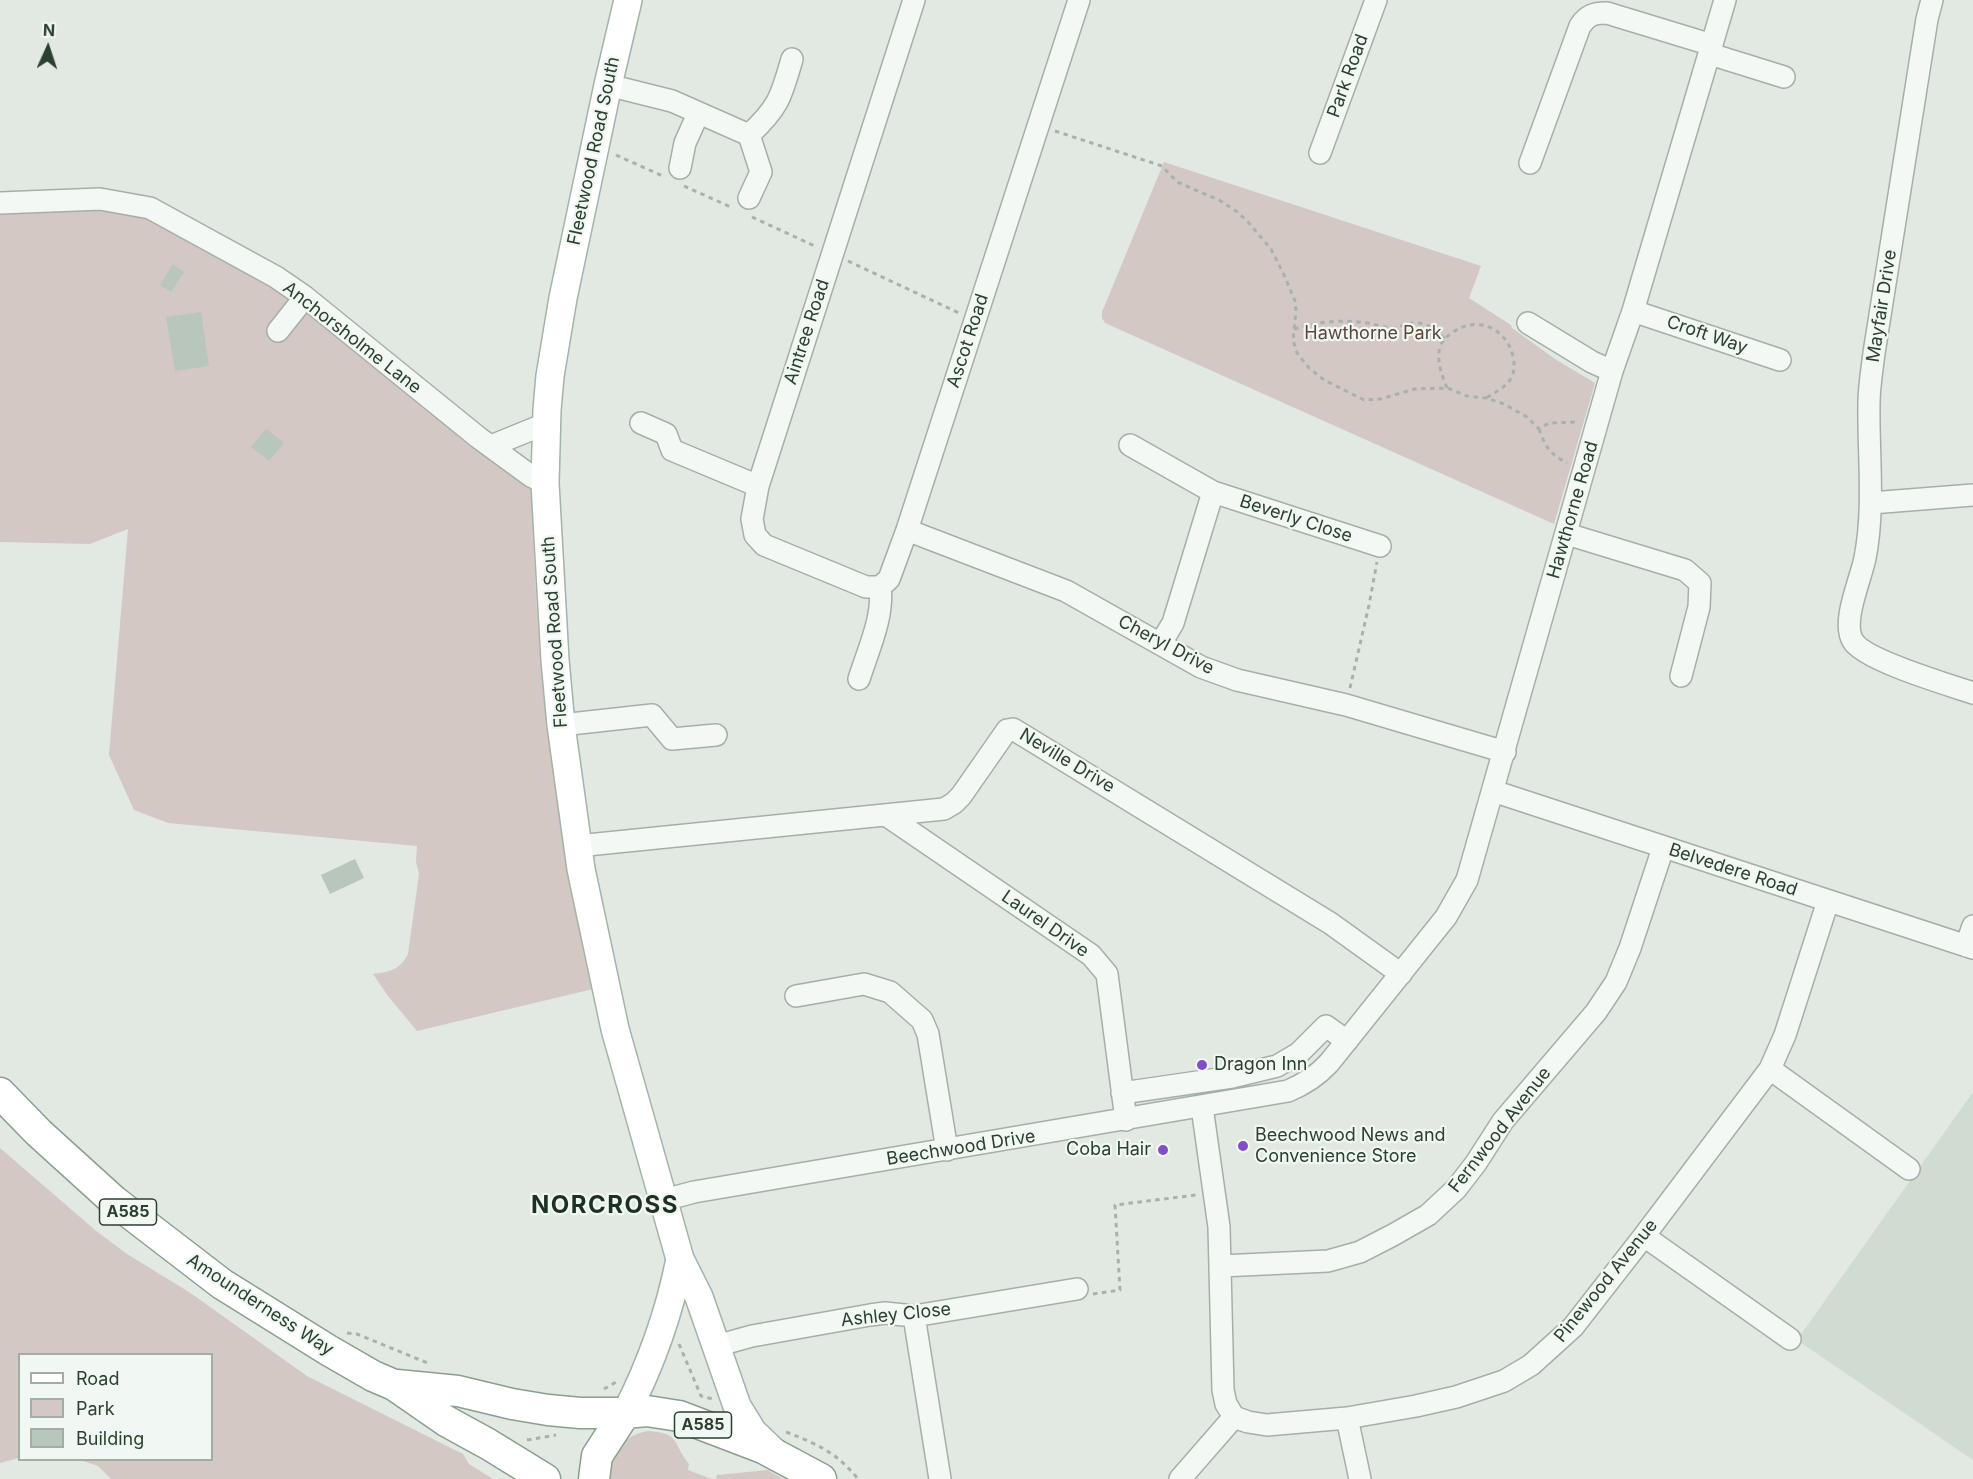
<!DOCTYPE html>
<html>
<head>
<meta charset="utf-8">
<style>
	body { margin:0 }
	#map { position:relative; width:1973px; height:1479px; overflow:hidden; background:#e2e9e3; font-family:Inter,sans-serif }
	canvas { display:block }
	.legend { position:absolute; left:18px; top:1353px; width:195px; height:108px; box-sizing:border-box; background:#f1f7f2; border:2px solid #a2aea4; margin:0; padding:8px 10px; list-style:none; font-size:18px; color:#2b402f }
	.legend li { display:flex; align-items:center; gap:12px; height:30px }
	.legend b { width:30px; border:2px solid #a2aea4 }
	.north { position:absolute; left:18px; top:18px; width:60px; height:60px; -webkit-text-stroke:4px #f1f7f2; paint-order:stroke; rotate:3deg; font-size:16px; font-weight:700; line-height:24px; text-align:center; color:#2b402f }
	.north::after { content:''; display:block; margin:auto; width:21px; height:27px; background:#2b402f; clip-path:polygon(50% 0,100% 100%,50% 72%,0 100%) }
</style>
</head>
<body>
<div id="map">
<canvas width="1973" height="1479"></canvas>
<ul class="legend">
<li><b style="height:8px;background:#fff"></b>Road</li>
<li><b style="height:16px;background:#d3c8c3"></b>Park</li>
<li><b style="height:16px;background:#b9c6bc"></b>Building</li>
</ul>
<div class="north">N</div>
</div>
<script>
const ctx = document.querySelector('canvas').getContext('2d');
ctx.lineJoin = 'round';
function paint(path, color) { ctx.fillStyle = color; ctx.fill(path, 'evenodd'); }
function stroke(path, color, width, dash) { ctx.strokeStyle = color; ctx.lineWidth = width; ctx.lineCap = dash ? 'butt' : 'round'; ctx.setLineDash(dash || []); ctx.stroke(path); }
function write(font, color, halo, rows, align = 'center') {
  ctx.font = font + ' Inter,sans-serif'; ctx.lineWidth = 4.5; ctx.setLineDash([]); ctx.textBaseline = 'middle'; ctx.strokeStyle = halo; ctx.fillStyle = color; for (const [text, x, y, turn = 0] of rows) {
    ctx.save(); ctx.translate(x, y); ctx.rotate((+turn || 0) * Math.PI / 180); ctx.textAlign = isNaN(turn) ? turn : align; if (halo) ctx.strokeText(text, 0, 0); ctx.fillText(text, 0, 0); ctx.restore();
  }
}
const built = new Path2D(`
	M1973 1092V1460L1797 1340Z`);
const green = new Path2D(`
	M1164 162 1481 266 1469 298 1511 325 1512 328 1555 359 1595 383 1554 524 1105 323 1102 318V312Z
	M0 203 150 208 276 277 531 476C534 551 536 626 545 700 556 797 573 893 593 989L417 1031 388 996 373 974C389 972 400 970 408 954L419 874 416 862 417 846 168 823 134 810 109 755 128 529 90 544 0 542Z
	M0 1148 95 1230 127 1254 189 1292 307 1376 463 1454 469 1464 493 1479H111L98 1466 80 1460H212V1354H20L19 1458 0 1463Z
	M648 1431C681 1433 672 1443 689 1464L688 1470 712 1479H607C611 1453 621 1436 648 1431Z
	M768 1470 783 1479H716L717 1475Z`);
const building = new Path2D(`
	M173 264 184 272 171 292 160 285Z
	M201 312 209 366 175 371 166 317Z
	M266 429 284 443 269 461 251 447Z
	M355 859 364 878 330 894 321 875Z`);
const path = new Path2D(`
	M1055 131 1162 166 1177 182 1219 200 1236 211 1248 222 1271 249 1285 277 1295 301 1296 311 1293 340 1297 353 1309 368 1324 380 1364 400 1380 399 1415 389 1448 388 1467 396 1486 398 1504 404 1527 417 1539 429 1549 423 1578 422
	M616 155 665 177
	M684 186 733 208
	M752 217 817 247
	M848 261 959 313
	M1294 329C1319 321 1346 319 1372 324 1378 325 1384 327 1390 328 1397 329 1402 325 1408 324 1424 320 1434 328 1445 339
	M1447 388C1442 375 1436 361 1440 347 1442 341 1446 337 1452 333 1475 315 1506 327 1513 356 1518 380 1505 387 1486 398
	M1539 429C1546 448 1549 453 1567 463
	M1350 688 1369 605 1377 562
	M1093 1294 1120 1290 1115 1205 1196 1195
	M347 1333 357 1334 430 1364
	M679 1344 701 1396 713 1399
	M604 1389 616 1382
	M786 1432C817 1444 836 1452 858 1479
	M527 1440 556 1435`);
const minor = new Path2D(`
	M1932 0 1927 19 1874 353C1872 370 1869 387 1869 403 1868 454 1875 507 1865 558 1861 579 1841 622 1853 641 1864 660 1949 685 1973 693
	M1710 54 1784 77
	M608 85 672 101 749 135 761 172 749 198
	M749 135C779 107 781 97 792 59
	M1320 153 1376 0
	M1530 163 1580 26C1587 15 1594 13 1607 13L1712 45
	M680 168 685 143 698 114
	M0 203 100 199 150 208 276 277 305 297 479 438 531 476 545 483
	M1633 311 1780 360
	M1528 323 1592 362 1612 371
	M278 331 305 297
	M641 423 666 434 672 450 758 486
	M1130 445 1213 492 1380 546
	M491 446 545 424
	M1871 503 1973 495
	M907 530 1066 591 1201 667 1237 680 1346 705 1505 752
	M1567 534 1685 570 1700 583 1699 607 1681 676
	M880 587H866L764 545 755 535 752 519 758 486 914 0
	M1161 643 1173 623 1213 492
	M859 679C868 650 884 617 880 587L889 579 907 530 1079 0
	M561 725 652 715 672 739 716 735
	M1493 791 1973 948
	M886 815 1091 955 1107 974 1126 1120
	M577 846 944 809 954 803 961 796 1007 730 1013 729 1330 923 1401 974
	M1966 946 1973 926
	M796 996 864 984 890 992 922 1020 928 1034 947 1150
	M1770 1069 1909 1169
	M1122 1093 1232 1077 1277 1066 1299 1053 1326 1026 1347 1041
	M1202 1107 1219 1227 1223 1390 1226 1404 1234 1417 1248 1422 1267 1425 1347 1418 1416 1406 1456 1397 1504 1381 1531 1365 1573 1327 1644 1236 1770 1069 1785 1035 1828 901
	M664 1200 694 1192 1288 1091C1305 1084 1317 1076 1329 1063L1446 917 1467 880 1612 371 1633 311 1725 0
	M1644 1236 1790 1339
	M1221 1266 1328 1261 1360 1252 1393 1235 1428 1215 1456 1189 1476 1163 1503 1121 1596 1012 1616 982 1630 948 1663 848
	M914 1316 940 1479
	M716 1346 752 1336 870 1315 885 1313 914 1316 1077 1289
	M1347 1418 1360 1479
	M1180 1479 1234 1417`);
const major = new Path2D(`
	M628 0 608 85 563 298 550 376 547 410 545 483 555 660 561 725 581 869 615 1029 680 1259 699 1297 737 1406 753 1432 775 1453
	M626 1413C652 1362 669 1315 680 1259`);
const highway = new Path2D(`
	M0 1093 39 1133 114 1201 222 1284 328 1350 373 1376 394 1385 446 1421 488 1444 545 1479
	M397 1385 458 1391 512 1404 548 1410 580 1413H625
	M594 1479 597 1456 625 1413 647 1411 679 1416 763 1448 821 1479`);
const markers = [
	[1202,1065,6,"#804fc6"],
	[1243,1146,6,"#804fc6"],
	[1163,1150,6,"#804fc6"]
];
const shields = [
	[128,1212,57],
	[703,1425,57]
];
const shieldNames = [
	["A585",128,1212],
	["A585",703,1425]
];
const streetNames = [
	["Park Road",1348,76,-70],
	["Fleetwood Road South",594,151,-78],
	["Mayfair Drive",1882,306,-81],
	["Aintree Road",807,332,-72],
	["Croft Way",1707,335,19],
	["Anchorsholme Lane",352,338,38],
	["Ascot Road",968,341,-72],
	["Hawthorne Road",1573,510,-74],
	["Beverly Close",1296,519,18],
	["Fleetwood Road South",555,632,-94],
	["Cheryl Drive",1166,645,28],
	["Neville Drive",1067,761,31],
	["Belvedere Road",1733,870,18],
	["Laurel Drive",1045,924,35],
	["Fernwood Avenue",1500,1130,-52],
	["Beechwood Drive",961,1148,-9],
	["Pinewood Avenue",1606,1281,-51],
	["Amounderness Way",260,1305,33],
	["Ashley Close",896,1315,-6]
];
const parkNames = [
	["Hawthorne Park",1373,334]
];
const poiNames = [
	["Dragon Inn",1214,1065],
	["Beechwood News and",1255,1136],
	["Convenience Store",1255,1157],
	["Coba Hair",1151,1150,"right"]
];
const districtNames = [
	["NORCROSS",605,1206]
];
paint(built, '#d0dbd2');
paint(green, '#d3c8c3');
paint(building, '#b9c6bc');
stroke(minor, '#a4b0a6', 24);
stroke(major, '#a2b4a5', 30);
stroke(highway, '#8a9f8d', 33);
stroke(path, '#a8b2aa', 3, [4.5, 4.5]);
stroke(minor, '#f4f8f5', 21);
stroke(major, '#fff', 27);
stroke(highway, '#fff', 30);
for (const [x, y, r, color] of markers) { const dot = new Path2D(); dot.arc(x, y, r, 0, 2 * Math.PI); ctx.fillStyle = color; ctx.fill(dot); stroke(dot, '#f1f7f2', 2); }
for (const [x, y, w] of shields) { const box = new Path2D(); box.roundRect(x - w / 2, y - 13, w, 26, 4.5); ctx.fillStyle = '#f1f7f2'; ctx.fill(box); stroke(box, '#2b402f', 1.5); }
write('bold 16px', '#2b402f', null, shieldNames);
write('18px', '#2b402f', '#f1f7f2', streetNames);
write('18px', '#5b4639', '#f1f7f2', parkNames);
write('18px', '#2b402f', '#f1f7f2', poiNames, 'left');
ctx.letterSpacing = '1.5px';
write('bold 24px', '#1d3121', '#f1f7f2', districtNames);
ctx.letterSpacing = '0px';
</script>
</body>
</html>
